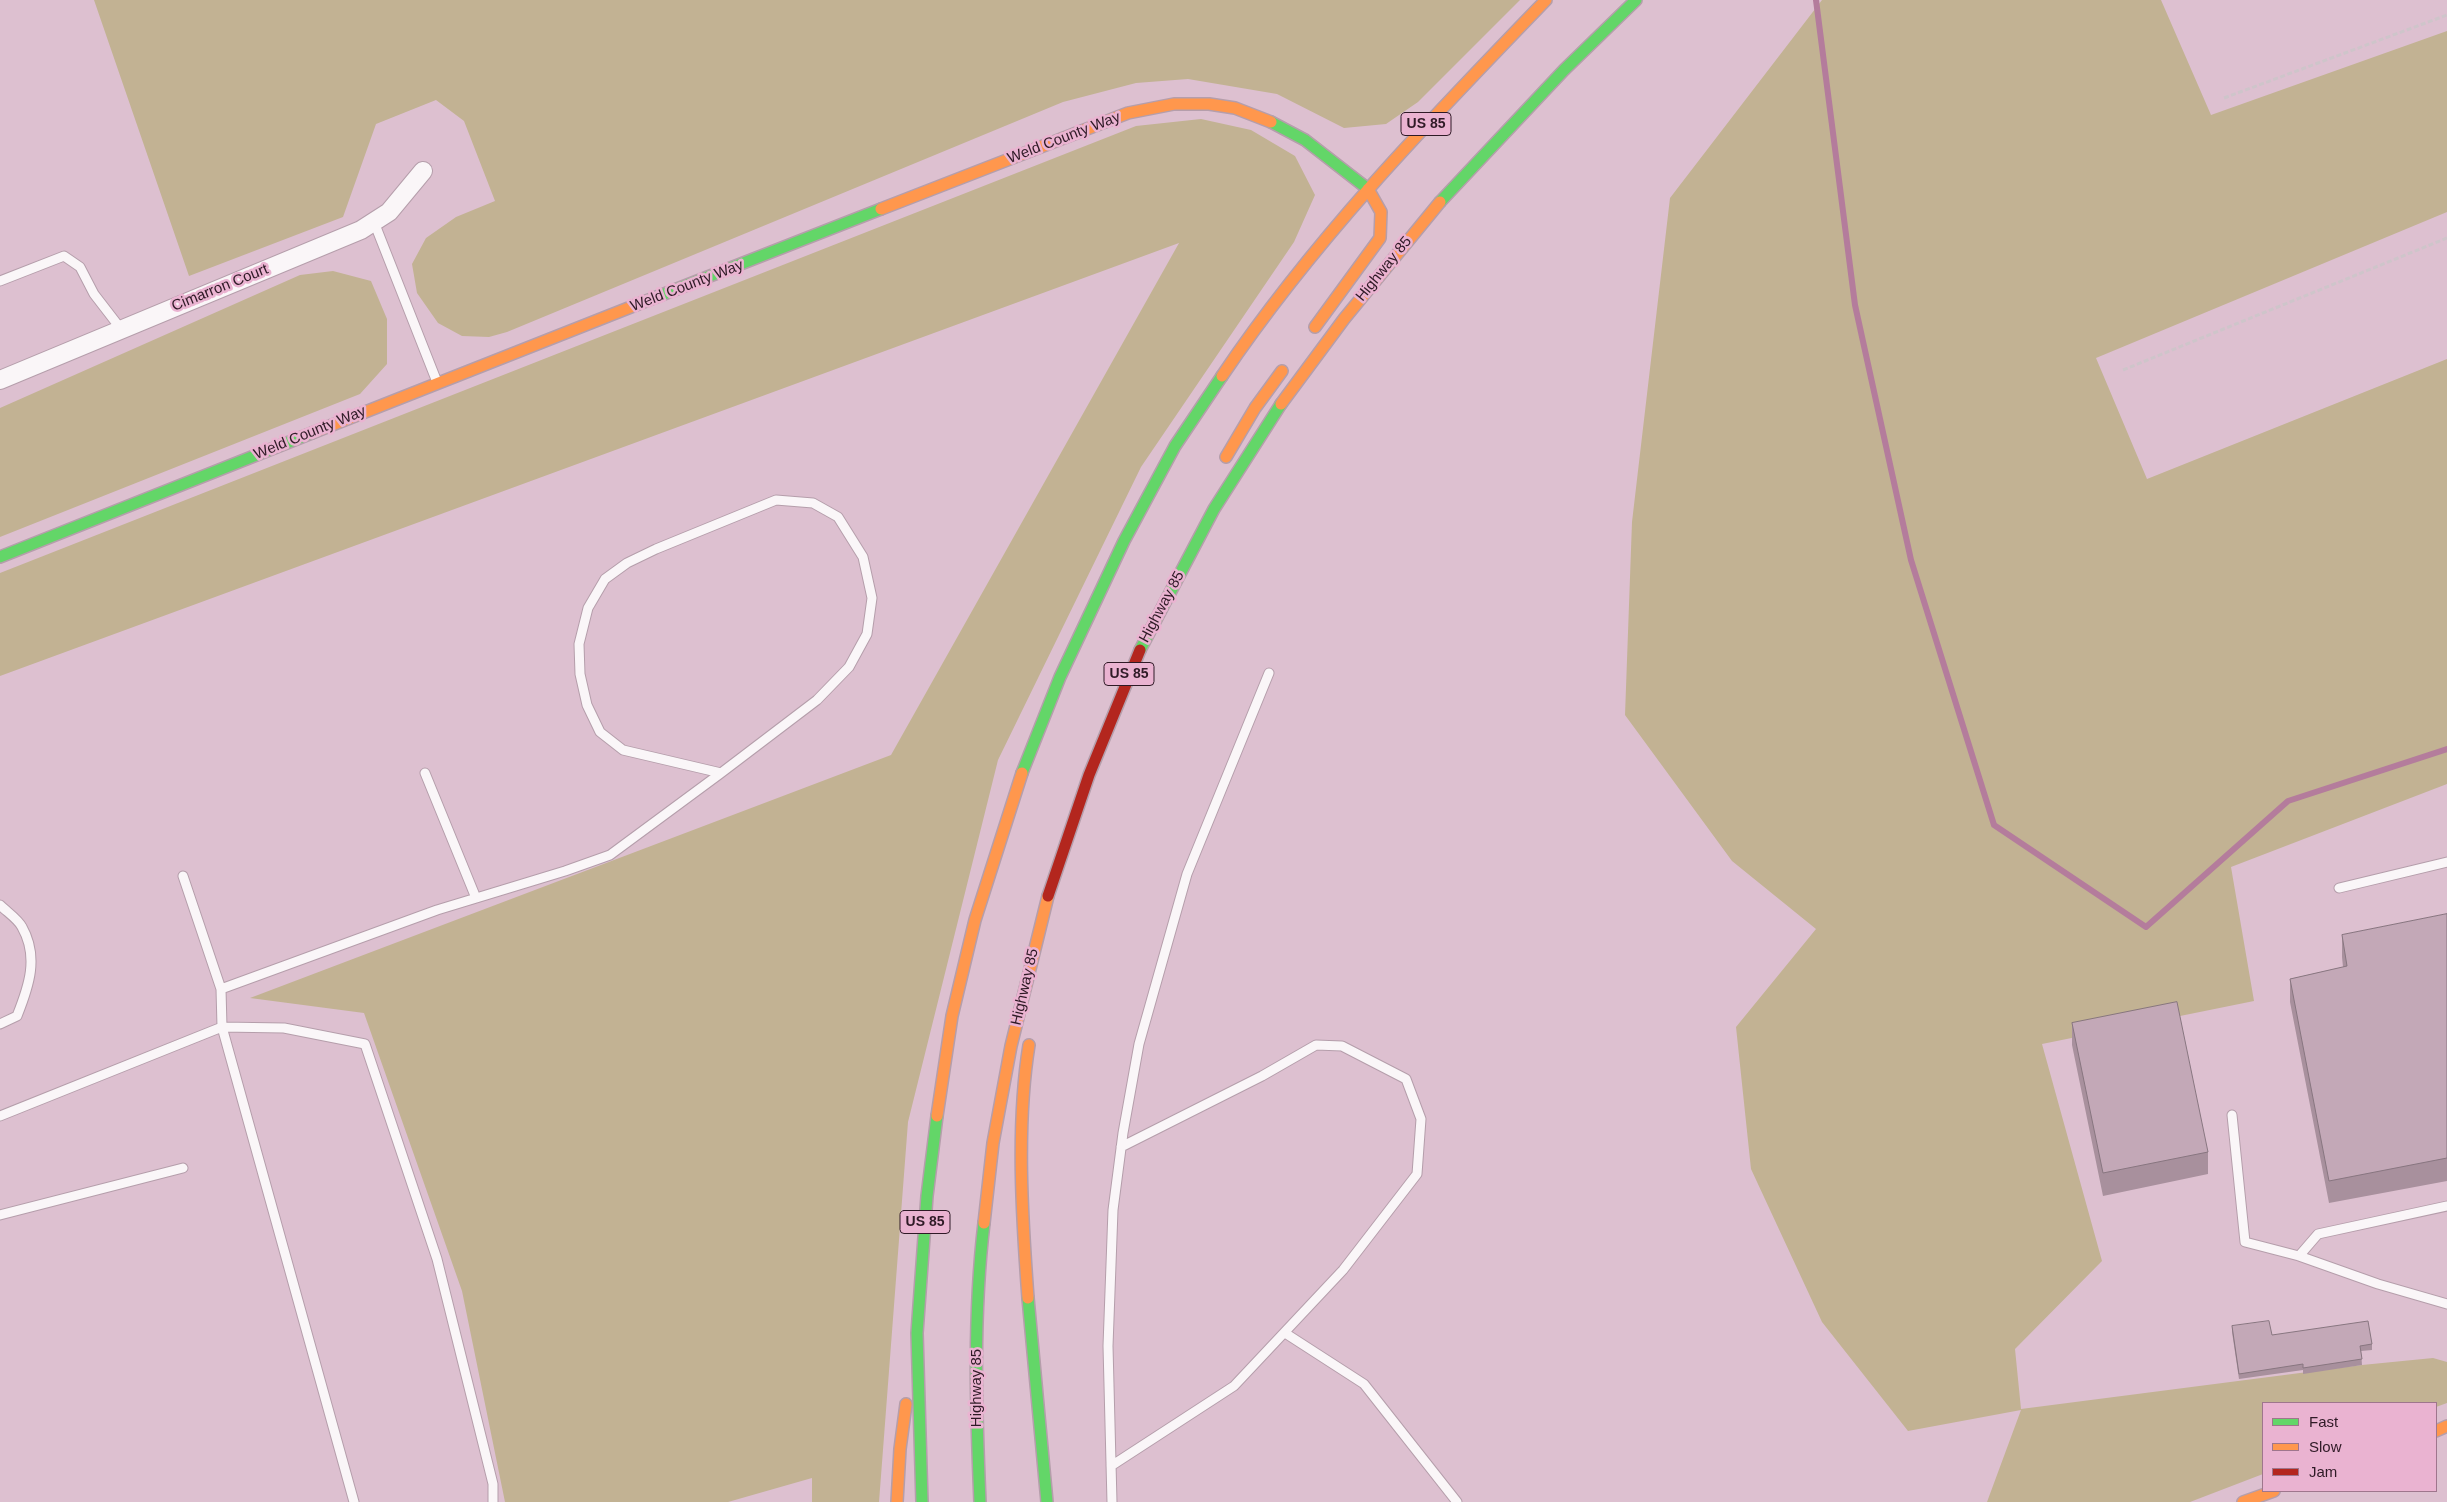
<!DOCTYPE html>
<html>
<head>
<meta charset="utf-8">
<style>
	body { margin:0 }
	#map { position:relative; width:2447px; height:1502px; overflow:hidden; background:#ddc0d0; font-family:Arial,sans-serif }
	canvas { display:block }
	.legend { position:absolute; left:2262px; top:1402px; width:175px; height:90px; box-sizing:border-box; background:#eab3d1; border:1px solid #9f768d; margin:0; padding:6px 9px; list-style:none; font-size:15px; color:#2f1a26 }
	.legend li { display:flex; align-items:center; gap:10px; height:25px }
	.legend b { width:25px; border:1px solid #9f768d }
</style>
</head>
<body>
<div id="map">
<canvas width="2447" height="1502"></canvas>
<ul class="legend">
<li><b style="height:6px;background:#63d668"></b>Fast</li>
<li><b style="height:6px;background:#ff974d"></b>Slow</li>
<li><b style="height:6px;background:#b3261e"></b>Jam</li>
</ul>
</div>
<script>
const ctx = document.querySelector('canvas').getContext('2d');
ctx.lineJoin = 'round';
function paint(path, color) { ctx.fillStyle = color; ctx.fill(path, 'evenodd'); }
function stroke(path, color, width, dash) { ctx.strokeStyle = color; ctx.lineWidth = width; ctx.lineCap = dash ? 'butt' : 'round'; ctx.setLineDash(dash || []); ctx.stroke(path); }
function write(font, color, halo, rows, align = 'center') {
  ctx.font = font + ' Arial,sans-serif'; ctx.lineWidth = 5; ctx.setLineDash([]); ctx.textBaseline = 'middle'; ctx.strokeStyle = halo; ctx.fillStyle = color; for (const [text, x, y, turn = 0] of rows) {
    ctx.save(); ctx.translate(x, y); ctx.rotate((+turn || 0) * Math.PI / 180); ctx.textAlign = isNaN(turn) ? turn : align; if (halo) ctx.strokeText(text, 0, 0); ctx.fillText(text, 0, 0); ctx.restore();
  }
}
const green = new Path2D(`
	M94 0H1520L1418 102 1386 124 1344 128 1277 94 1188 79 1136 83 1063 102 507 332 489 337 462 336 438 323 417 293 412 264 426 238 456 217 495 201 464 121 436 100 376 124 343 217 189 276Z
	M1822 0H2161L2211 115 2447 31V212L2096 358 2147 479 2447 359V784L2231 867 2254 1001 2042 1044 2102 1261 2015 1349 2021 1409 2362 1365 2433 1358 2447 1362V1403L2436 1407V1403H2263V1474L2190 1502H1987L2021 1410 1908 1431 1822 1322 1751 1169 1736 1027 1816 929 1732 861 1625 715 1632 522 1670 198Z
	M1201 119 1251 130 1295 156 1315 195 1294 242 1141 467 998 760 908 1122 879 1502H812V1478L728 1502H505L462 1291 364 1013 250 998 891 755 1179 243 0 676V573L1136 126Z
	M333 271 371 281 387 319V364L360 394 0 537V408L300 275Z`);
const stream = new Path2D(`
	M1816 0 1855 305 1911 560 1994 825 2146 927 2288 801 2447 749`);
const path = new Path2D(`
	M2224 98 2447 15
	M2123 370 2447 238`);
const lane = new Path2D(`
	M374 222 437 382
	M0 281 64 256 80 267 94 294 121 329
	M425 773 476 898
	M183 876 221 989
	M2339 888 2447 862
	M0 905C7 912 18 919 22 927 39 957 29 986 17 1016L0 1024
	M2232 1115 2245 1242 2299 1256
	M0 1116 222 1027 284 1028 365 1044 437 1259 493 1484V1502
	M2447 1206 2318 1234 2299 1256 2378 1284 2447 1304
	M0 1215 183 1168
	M1285 1333 1364 1384 1457 1502
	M1111 1466 1234 1386 1343 1270 1417 1174 1421 1119 1406 1079 1342 1046 1316 1045 1262 1076 1121 1147
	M354 1502 222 1027 221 989 437 910 565 871 610 855 721 773 817 700 849 667 867 634 872 598 863 557 838 517 813 503 776 500 656 549 627 563 605 579 588 608 579 644 580 674 587 705 600 732 623 750 721 773
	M1112 1502 1108 1346 1113 1210 1123 1133 1139 1044 1187 874 1269 673`);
const street = new Path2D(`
	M0 380 361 230 389 212 423 171`);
const fast = new Path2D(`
	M1271 122 1305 140 1368 189
	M1440 202 1564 70 1636 0
	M636 305 881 209
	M0 557 312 433
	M1140 650 1214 509 1281 404
	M1022 773 1060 677 1124 541 1175 446 1222 376
	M1028 1298 1047 1502
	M922 1502 917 1333 927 1196 937 1116
	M980 1502C976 1409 973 1316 984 1223`);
const slow = new Path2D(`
	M881 209 1128 113 1174 104H1209L1235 108 1271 122
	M1315 327 1380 238 1381 212 1368 189
	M1222 376C1315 238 1431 119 1546 0
	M1281 404 1344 319 1440 202
	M312 433 636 305
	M1226 457 1255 408 1282 371
	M937 1116 952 1016 975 920 1022 773
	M984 1223 993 1143 1011 1046 1048 896
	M1028 1298C1022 1217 1016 1125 1029 1045
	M2436 1431 2447 1426
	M897 1502 900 1449 906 1404
	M2243 1502 2274 1491`);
const jam = new Path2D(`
	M1048 896 1089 775 1140 650`);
const wall = new Path2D(`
	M2447 914V1181L2329 1203 2290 1002V979L2343 967 2342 957V935Z
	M2072 1023 2208 1152V1174L2103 1196 2072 1045Z
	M2232 1326 2272 1335 2372 1344V1350L2361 1351 2362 1365 2303 1374V1370L2239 1379 2232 1332Z`);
const building = new Path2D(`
	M2447 914V1158L2329 1181 2290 979 2347 966 2342 935Z
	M2177 1002 2208 1152 2103 1173 2072 1023Z
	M2269 1321 2272 1335 2368 1321 2372 1344 2360 1346 2362 1359 2303 1368V1364L2239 1374 2232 1326Z`);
const shields = [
	[1426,124,50],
	[1129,674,50],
	[925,1222,50]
];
const shieldNames = [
	["US 85",1426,124],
	["US 85",1129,674],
	["US 85",925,1222]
];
const streetNames = [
	["Weld County Way",1064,138,-21],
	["Highway 85",1384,269,-51],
	["Weld County Way",687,286,-21],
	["Cimarron Court",220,288,-22],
	["Weld County Way",310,433,-22],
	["Highway 85",1162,607,-62],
	["Highway 85",1025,987,-77],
	["Highway 85",977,1388,-90]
];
paint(green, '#c2b293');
stroke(stream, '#b47c9c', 6);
stroke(lane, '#b59eab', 11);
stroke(street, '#b59eab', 20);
stroke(fast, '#b59eab', 14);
stroke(slow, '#b59eab', 14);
stroke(jam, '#b59eab', 14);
stroke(path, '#cec5ca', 3, [5, 2.5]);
stroke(lane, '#faf6f8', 9);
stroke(street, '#faf6f8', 18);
stroke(fast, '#63d668', 11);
stroke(slow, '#ff974d', 11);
stroke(jam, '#b3261e', 11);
paint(wall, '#a8909d');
paint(building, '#c3a8b7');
stroke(building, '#887680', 1);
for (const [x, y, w] of shields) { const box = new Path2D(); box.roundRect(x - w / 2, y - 11.5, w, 23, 4); ctx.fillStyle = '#eab3d1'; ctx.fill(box); stroke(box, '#2f1a26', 1); }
write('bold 14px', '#2f1a26', null, shieldNames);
write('15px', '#2f1a26', '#eab3d1', streetNames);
</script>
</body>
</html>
